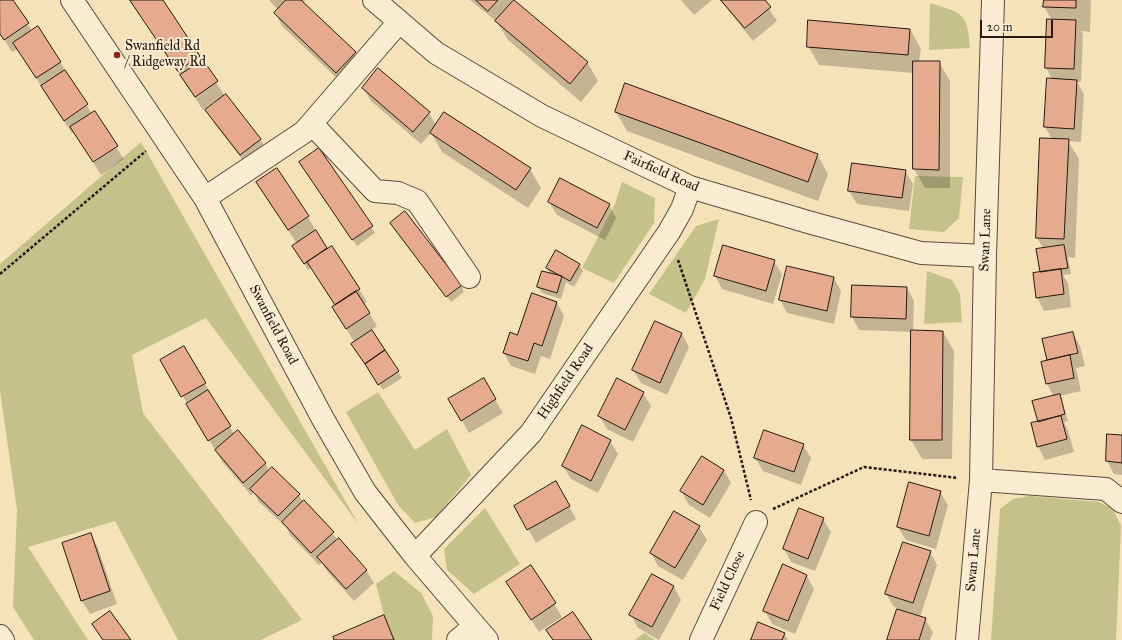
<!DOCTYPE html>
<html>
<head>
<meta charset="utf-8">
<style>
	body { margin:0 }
	#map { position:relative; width:1122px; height:640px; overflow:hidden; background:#f6e2b9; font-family:"IM FELL Great Primer",serif }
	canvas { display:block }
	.scale { position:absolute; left:980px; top:20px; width:73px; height:18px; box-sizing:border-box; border:2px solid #251812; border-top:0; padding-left:5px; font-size:12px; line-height:14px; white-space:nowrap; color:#251812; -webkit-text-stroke:3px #f9ecd2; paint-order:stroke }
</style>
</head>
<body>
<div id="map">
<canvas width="1122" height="640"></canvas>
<div class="scale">20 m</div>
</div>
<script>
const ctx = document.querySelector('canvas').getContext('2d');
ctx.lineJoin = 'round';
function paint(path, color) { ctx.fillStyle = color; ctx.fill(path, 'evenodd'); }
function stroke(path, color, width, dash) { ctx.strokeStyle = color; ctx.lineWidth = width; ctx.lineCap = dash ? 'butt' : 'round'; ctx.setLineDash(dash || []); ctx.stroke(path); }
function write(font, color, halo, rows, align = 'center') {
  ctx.font = font + ' "IM FELL Great Primer",serif'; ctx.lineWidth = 4; ctx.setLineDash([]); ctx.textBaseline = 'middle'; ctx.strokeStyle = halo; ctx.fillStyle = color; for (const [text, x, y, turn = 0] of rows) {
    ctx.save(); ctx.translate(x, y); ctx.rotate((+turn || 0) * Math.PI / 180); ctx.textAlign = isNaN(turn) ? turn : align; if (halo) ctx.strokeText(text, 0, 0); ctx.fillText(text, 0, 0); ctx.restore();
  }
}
const green = new Path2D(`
	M930 3C964 14 967 12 970 48L929 50Z
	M141 142 359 525 206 318 132 355 143 413 302 620 261 640H178L115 521 28 547 88 640H34L13 607 17 510 0 390V264Z
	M915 176 963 177 959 218 944 232 909 229Z
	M622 182 655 198 654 223 614 283 582 268 615 204Z
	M719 219 705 279 686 313 649 294 696 226Z
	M927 271 952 280 960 294 962 322 924 324Z
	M378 392 415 450 447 429 471 475 436 517 415 523 398 505 346 412Z
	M1030 496 1099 502 1113 509 1121 526 1116 640H991L1000 509 1013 499Z
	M485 508 520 564 474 594 447 570 444 549Z
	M394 571 421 593 433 616 432 640H394L384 615 376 584Z
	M644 633 655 640H635Z`);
const shadow = new Path2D(`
	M0 0H12L32 31 60 62 92 114 124 159 101 175 74 132 72 133 49 99 18 49 12 52 0 33Z
	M130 0H161L225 96 260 139 268 152 248 167 214 123 207 110 219 100 218 99 203 110Z
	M269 0H305L303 3 355 53 362 66 344 85 282 26 275 13 278 10Z
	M470 0H512L587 62 598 81 581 102 508 40 497 22Z
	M681 0H712L694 15Z
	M720 0H763L777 21 753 41Z
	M1045 0H1091L1090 32 1081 31 1083 34 1081 82H1077L1084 94 1081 142 1068 141 1079 159 1075 258 1068 257 1071 274 1063 275 1068 283 1071 307 1044 311 1037 297 1044 249 1037 238 1052 139 1045 127 1053 80 1046 68 1052 20 1044 7Z
	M910 29 921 49 919 62H939L950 81V188H925L914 169V73L819 65 808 46Z
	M363 88 429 113 436 125 530 169 541 188 528 208 442 152 431 133 421 144 371 101Z
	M616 112 817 154 828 174 818 201 627 131Z
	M319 150 375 233 357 246 304 169Z
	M276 169 308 217 327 250 359 289 367 302 364 304 377 326 371 330 402 378 383 390 356 350 355 343 333 308 336 306 311 268 308 270 297 252V244L257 182Z
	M905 171 913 184 909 211 857 204 849 191Z
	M549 202 609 205 616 218 605 240 557 215Z
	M395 229 461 285 464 292 451 302Z
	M774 261 782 274 773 304 722 289 715 276Z
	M579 264 583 271 574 287 566 282 561 299 542 293 538 287 551 274 547 268Z
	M834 278 841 291 834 324 787 313 780 300Z
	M907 288 914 301 913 331 943 332 954 351 952 459H922L911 440 912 332 859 330 852 317Z
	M557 303 564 316 550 359 541 356 535 374 511 366 504 353Z
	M655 322 682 334 689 347 667 395 641 383 633 370Z
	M1073 333 1080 346 1085 366 1076 368 1081 391 1060 396 1068 421 1064 422 1068 430 1074 452 1045 460 1038 446 1039 422 1054 397 1047 384 1042 363 1048 361 1043 340Z
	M184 347 234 434 265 463 269 471 272 468 299 495 303 502 366 570 374 583 354 601 326 570 322 563 319 565 290 535 287 528 259 502 254 492 251 495 223 463 161 360Z
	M483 379 503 413 469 433 450 399Z
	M643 393 651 406 633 442 607 429 599 416Z
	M1108 435 1122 436V475L1114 474 1107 461Z
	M610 441 618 454 598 493 571 479 563 466Z
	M803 445 811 458 801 485 763 471 755 458Z
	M724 470 731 483 710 518 689 505 681 491Z
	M556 483 576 519 536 543 515 506Z
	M940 492 948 505 936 549 906 540 898 527Z
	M823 519 831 532 815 571 791 562 784 549Z
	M699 527 707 540 683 580 658 566 651 553Z
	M91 535 98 548 117 604 90 614 82 601 63 544Z
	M930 552 937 565 920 617 925 619 933 632 930 640H888L898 608 894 607 886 594Z
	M531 567 562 617 539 632 515 595Z
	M653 575 674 587 681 600 659 640 638 628 631 615Z
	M807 576 814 589 795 634 772 624 765 611Z
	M383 616 395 640H335Z
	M784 633 788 640H752Z`);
const building = new Path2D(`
	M0 0H13L29 23 4 40 0 34Z
	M130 0H163L200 56 178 71Z
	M286 0H301L356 52 336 73 274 13Z
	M476 0H498L488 11Z
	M514 0 588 62 570 84 495 21Z
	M721 0H765L771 7 745 28Z
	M1044 0H1076V8L1043 7Z
	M1047 19 1076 20 1074 69 1045 68Z
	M808 20 910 29 908 55 807 47Z
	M38 26 61 62 36 78 13 43Z
	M203 60 218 81 195 97 180 75Z
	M913 61H940L939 170 913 169Z
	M378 68 430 112 413 132 362 88Z
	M65 70 88 104 64 121 41 86Z
	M1047 78 1077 80 1074 129 1044 127Z
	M625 83 818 154 808 182 615 112Z
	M226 94 261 139 240 155 205 110Z
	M95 111 118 146 93 162 70 127Z
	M444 112 531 168 516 190 430 133Z
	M1040 138 1069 139 1064 239 1036 238Z
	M319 148 373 226 352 240 299 162Z
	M852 163 906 170 902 198 848 191Z
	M277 168 309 216 288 230 256 182Z
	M560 178 610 204 597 228 548 202Z
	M405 211 462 285 446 297 390 223Z
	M316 230 327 248 304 264 292 246Z
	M723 245 775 260 766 291 714 276Z
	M1064 245 1068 268 1040 272 1036 249Z
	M332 246 360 289 335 305 307 262Z
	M556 250 580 264 570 281 546 268Z
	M787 266 834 277 827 311 779 300Z
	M1061 269 1064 294 1036 298 1033 273Z
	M542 271 562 276 557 293 537 287Z
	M852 285 907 287 906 319 851 317Z
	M356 291 370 313 346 329 332 307Z
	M532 293 557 302 542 346 534 343 528 361 503 353 510 332 517 335Z
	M655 321 682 333 660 383 632 370Z
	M372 330 385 350 365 364 351 344Z
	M911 330 943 331 942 440H910Z
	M1073 332 1078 353 1047 360 1042 339Z
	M184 346 206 383 181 397 160 360Z
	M385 350 399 371 378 385 365 364Z
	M1070 355 1074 378 1046 384 1041 362Z
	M484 378 496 399 461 421 448 399Z
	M617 378 644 392 625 430 598 416Z
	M208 390 231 426 208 441 186 404Z
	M1060 394 1065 414 1038 422 1032 401Z
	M1061 416 1067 439 1037 447 1031 423Z
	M582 425 611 440 591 481 562 466Z
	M238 430 266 463 243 483 215 450Z
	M764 430 804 444 794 472 754 458Z
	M1107 434 1122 435V463L1106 461Z
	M702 456 724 470 703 505 680 491Z
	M272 467 300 494 278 516 250 489Z
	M556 481 570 506 527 530 514 506Z
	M909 482 941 491 929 536 897 527Z
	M304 500 334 532 311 553 282 522Z
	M799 508 824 518 808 559 783 549Z
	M674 511 700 526 675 568 650 553Z
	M91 533 110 591 81 601 62 543Z
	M339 538 367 570 346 589 317 557Z
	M903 542 931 551 913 603 885 594Z
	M783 564 807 575 788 621 763 611Z
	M531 565 556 603 531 620 506 582Z
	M652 574 674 586 652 627 629 615Z
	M897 609 926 618 919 640H887Z
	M110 611 131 640H103L92 624Z
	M573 612 592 640H553L546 630Z
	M384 615 394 640H334L333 637Z
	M758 622 785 633 782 640H751Z`);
const path = new Path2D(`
	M678 260 731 418 751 500
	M0 274 146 151
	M773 509 864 467 958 478`);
const minor = new Path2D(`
	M72 0 205 198 323 419 365 492 415 556 487 640
	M374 0 436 53 542 116 690 187 808 222 921 253 985 256
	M312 124 375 191 398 193 417 201 469 277
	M205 198 304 132 399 22
	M981 480 1106 489 1122 502
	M415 556 531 433 669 232 682 209 690 187
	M0 636 3 640
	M458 640 475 626
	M701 640 756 522
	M967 640 981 480 985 256 993 0`);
const markers = [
	[117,55,4,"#8f2418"]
];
const poiNames = [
	["Swanfield Rd",125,47],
	["/ Ridgeway Rd",125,63]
];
const streetNames = [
	["Fairfield Road",661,172,24],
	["Swan Lane",986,240,-88],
	["Swanfield Road",273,325,62],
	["Highfield Road",566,382,-56],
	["Swan Lane",974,560,-85],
	["Field Close",728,581,-65]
];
paint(green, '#c4c18a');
paint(shadow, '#0003');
paint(building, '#e6ab8e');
stroke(building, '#251812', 1);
stroke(minor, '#594a3c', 24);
stroke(path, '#251812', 2.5, [3, 2]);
stroke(minor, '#f9ecd2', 22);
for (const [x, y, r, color] of markers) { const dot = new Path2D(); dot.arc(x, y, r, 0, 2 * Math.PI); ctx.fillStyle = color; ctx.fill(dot); stroke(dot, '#f9ecd2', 1.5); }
write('14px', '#251812', '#f9ecd2', poiNames, 'left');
write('14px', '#251812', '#f9ecd2', streetNames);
</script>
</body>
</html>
